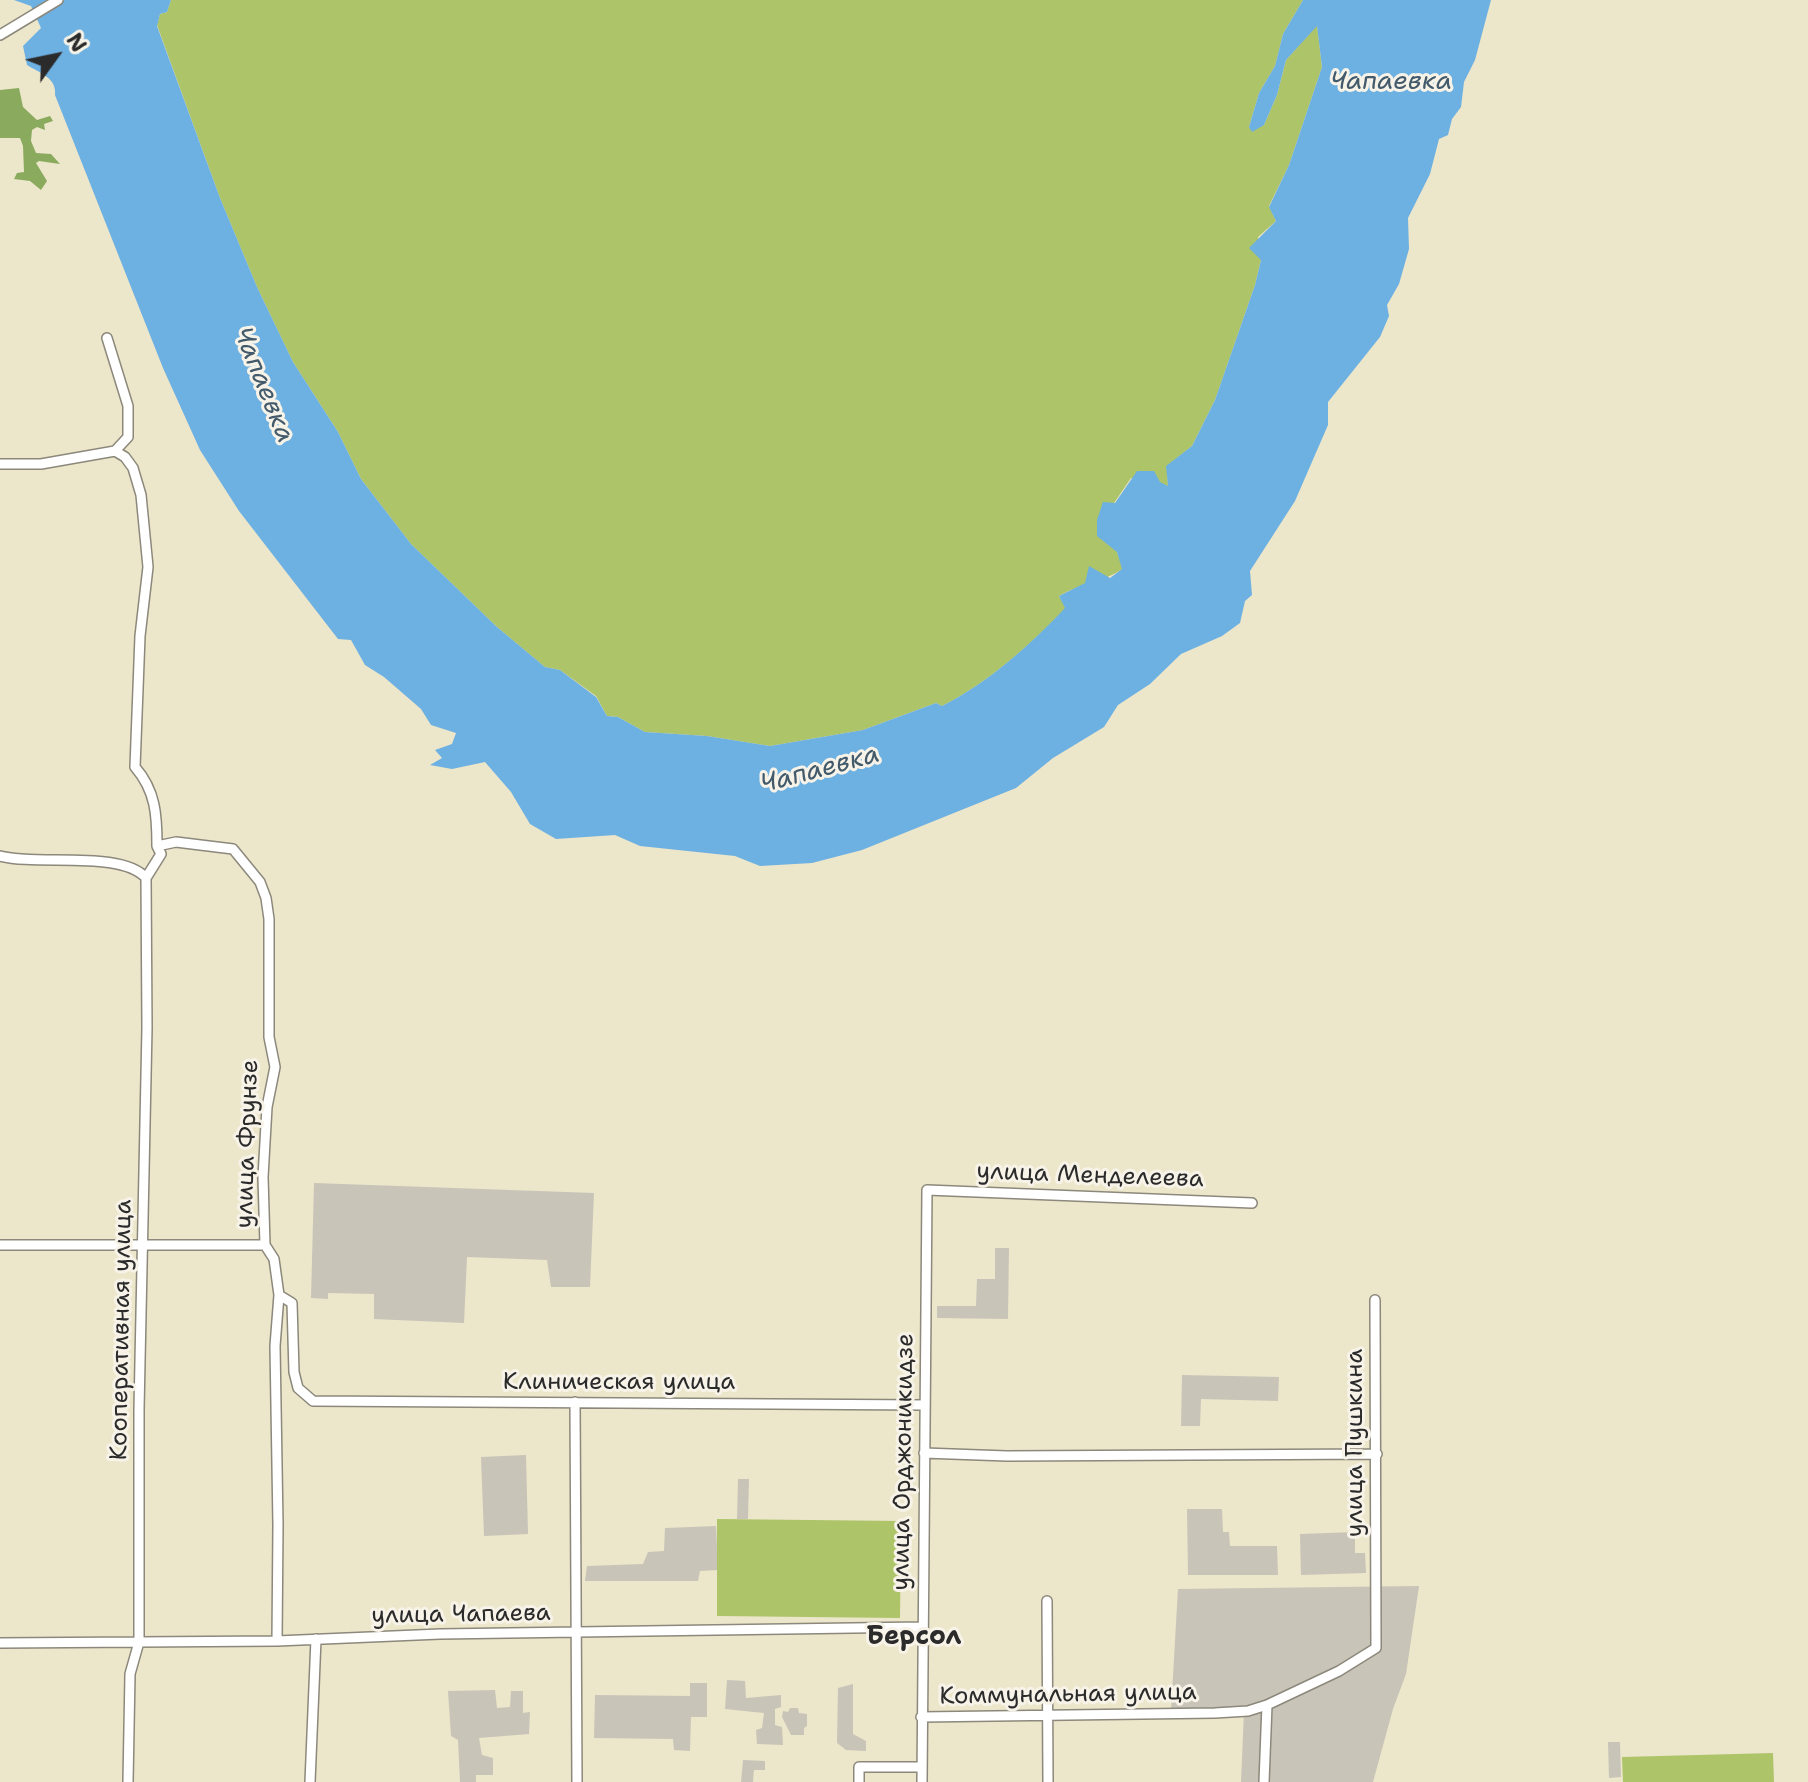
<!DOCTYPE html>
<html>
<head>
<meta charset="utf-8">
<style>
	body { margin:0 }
	#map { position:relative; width:1808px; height:1782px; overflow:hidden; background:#ece6cb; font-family:"Shantell Sans",sans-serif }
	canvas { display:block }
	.north { position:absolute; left:16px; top:16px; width:80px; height:80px; -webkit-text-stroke:6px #f7f3e8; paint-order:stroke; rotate:57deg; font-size:22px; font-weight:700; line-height:32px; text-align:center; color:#2b2b2b }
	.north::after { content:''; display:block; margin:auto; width:28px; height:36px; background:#2b2b2b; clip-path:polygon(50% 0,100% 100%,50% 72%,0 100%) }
</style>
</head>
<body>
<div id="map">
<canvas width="1808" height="1782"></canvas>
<div class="north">N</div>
</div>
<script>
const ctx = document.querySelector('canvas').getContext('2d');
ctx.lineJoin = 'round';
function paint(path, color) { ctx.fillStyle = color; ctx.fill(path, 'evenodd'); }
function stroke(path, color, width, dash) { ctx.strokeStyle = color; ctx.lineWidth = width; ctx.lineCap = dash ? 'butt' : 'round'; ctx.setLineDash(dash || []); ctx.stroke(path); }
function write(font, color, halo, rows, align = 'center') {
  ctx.font = font + ' "Shantell Sans",sans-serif'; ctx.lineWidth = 6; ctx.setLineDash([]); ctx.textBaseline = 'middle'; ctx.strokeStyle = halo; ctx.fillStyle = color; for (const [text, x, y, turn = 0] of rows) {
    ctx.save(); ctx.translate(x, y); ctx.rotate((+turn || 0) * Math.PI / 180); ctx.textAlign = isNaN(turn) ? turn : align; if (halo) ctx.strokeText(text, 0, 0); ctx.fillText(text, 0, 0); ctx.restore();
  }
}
const industrial = new Path2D(`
	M314 1183 594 1193 590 1287H551L547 1260 467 1257 464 1323 374 1319V1294L328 1293V1299L311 1298Z
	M995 1248H1009L1008 1319 937 1318V1306H976L977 1279H995Z
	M1182 1375 1279 1377 1278 1401 1201 1399 1200 1426H1181Z
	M526 1455 528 1534 484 1536 481 1457Z
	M738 1479H749L748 1519H737Z
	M1187 1509H1222L1223 1532H1229L1230 1546H1277L1278 1575H1188Z
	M716 1526 718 1570 700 1571 698 1581H585L587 1566 643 1564 648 1552 664 1551 665 1528Z
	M1355 1532V1553H1365L1366 1573 1301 1575 1300 1534Z
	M1419 1586 1406 1674 1393 1709 1373 1782H1241L1244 1711 1171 1710 1178 1589Z
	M727 1680 745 1681 746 1698 781 1695V1707L775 1709V1725L782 1727 783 1745 757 1744 756 1730 762 1728 764 1713 725 1709Z
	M690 1683H707V1717H691L690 1751 674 1750 673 1739 594 1738 595 1695 690 1696Z
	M853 1684V1734L866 1741V1751L846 1750 837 1743 838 1688Z
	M495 1690 497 1708 510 1707 511 1691H523V1713L530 1712 529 1734 479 1738 482 1755 493 1758V1775H476V1782H460L458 1740 451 1736 448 1691Z
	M790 1708H798L799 1713 807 1714V1726L804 1728V1735H791L782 1717 783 1711 788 1712Z
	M1608 1742H1620L1621 1777 1609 1778Z
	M743 1760 765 1761V1770H754L753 1782H741Z`);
const green = new Path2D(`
	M171 0H1303L1283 34 1275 66 1259 93 1249 127 1264 125 1277 95 1286 60 1317 25 1322 67 1289 165 1269 206 1276 221 1258 237 1261 260 1255 285 1215 400 1192 446 1167 466 1168 486 1131 478 1114 503 1117 552 1123 569C1103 582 1080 583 1059 596L1066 608C1030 645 988 683 942 706L936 703 863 730 770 746 707 736 645 732 618 717 607 716 596 696 560 670 545 667 497 627 411 544 361 479 338 432 293 362 257 287 220 198 157 25 160 14 167 12Z
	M717 1519 901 1521 900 1618 717 1616Z
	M1773 1753 1774 1782H1623L1622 1757Z`);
const forest = new Path2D(`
	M19 88 23 107 37 120 50 116 53 121 44 124 45 130 37 127 32 130 31 141 36 153 51 154 60 164 39 161 36 163 47 181 41 190 30 181 14 179 17 173 24 172 23 146 20 138H0V90Z`);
const water = new Path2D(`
	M14 0H171L167 12 160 14 157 26 220 198 257 287 293 362 338 432 361 479 411 544 497 627 545 667 560 670 596 697 607 716 618 717 645 732 707 736 770 746 863 730 936 703 942 706C988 683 1030 645 1065 608L1059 596 1085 583 1089 566 1110 578 1122 569 1117 552 1097 536V520L1103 502 1115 503 1137 471H1154L1160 482 1168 486 1166 466 1192 446 1215 400 1255 285 1261 260 1249 248 1276 221 1269 207 1289 165 1322 67 1317 26 1286 60 1277 95 1264 125 1252 132 1249 127 1259 93 1275 66 1283 34 1303 0H1491L1475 60 1464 82 1461 107 1452 119 1448 135 1439 139 1430 174 1408 218 1409 249 1399 284 1387 305 1389 316 1380 337 1328 402V425L1295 501 1250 571 1252 595 1245 601 1240 623 1222 636 1181 654 1150 684 1118 705 1104 727 1053 758 1016 788 862 850 812 863 760 866 735 856 640 846 615 835 556 839 530 824 511 792 485 762 452 769 430 765 442 758 435 750 452 744 456 733 431 725 421 709 384 677 365 665 351 640 338 639 239 511 200 450 163 368 55 95C57 78 40 73 27 65L23 46 41 28 31 6Z`);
const minor = new Path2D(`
	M0 35 58 0
	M107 338 128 406V437L115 451 125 457 133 468 141 495 148 567 140 636 135 767C156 791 157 816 157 846
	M0 464H41L115 451
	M0 856C38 866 122 850 146 878L161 854 157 846 176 842 233 849 260 882 266 898 269 919V1037L275 1067 267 1107 263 1177 265 1245 274 1259 279 1295 275 1346 278 1525 277 1641
	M0 1245H265
	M279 1295 292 1303 294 1372 298 1388 313 1401 925 1405
	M575 1402 577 1782
	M924 1453 1007 1456 1377 1454
	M1047 1601 1048 1782
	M0 1643 277 1641 440 1634 922 1627
	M921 1717 1215 1713 1248 1711 1267 1705
	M128 1782 130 1674 139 1642V1409L147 1028 146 878
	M310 1782 316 1639
	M859 1782V1767H922
	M922 1782 927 1190 1252 1203
	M1264 1782 1267 1705 1339 1671 1376 1648 1375 1300`);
const streetNames = [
	["улица Фрунзе",248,1144,-88],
	["улица Менделеева",1090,1176,2],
	["Кооперативная улица",122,1330,-89],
	["Клиническая улица",619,1383],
	["улица Пушкина",1356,1443,-90],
	["улица Орджоникидзе",904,1462,-89],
	["улица Чапаева",461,1615,-1],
	["Коммунальная улица",1068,1695,-1]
];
const waterNames = [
	["Чапаевка",1391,82],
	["Чапаевка",263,385,68],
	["Чапаевка",820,770,-15]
];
const neighbourhoodNames = [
	["Берсол",914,1637]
];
paint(industrial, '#c8c4b8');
paint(green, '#adc469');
paint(forest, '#8aaa5d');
paint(water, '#6db0e2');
stroke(minor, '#8c887b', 12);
stroke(minor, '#fff', 9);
write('24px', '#2b2b2b', '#f7f3e8', streetNames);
write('italic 26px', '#425a6b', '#f7f3e8', waterNames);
write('bold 26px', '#2b2b2b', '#f7f3e8', neighbourhoodNames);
</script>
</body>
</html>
